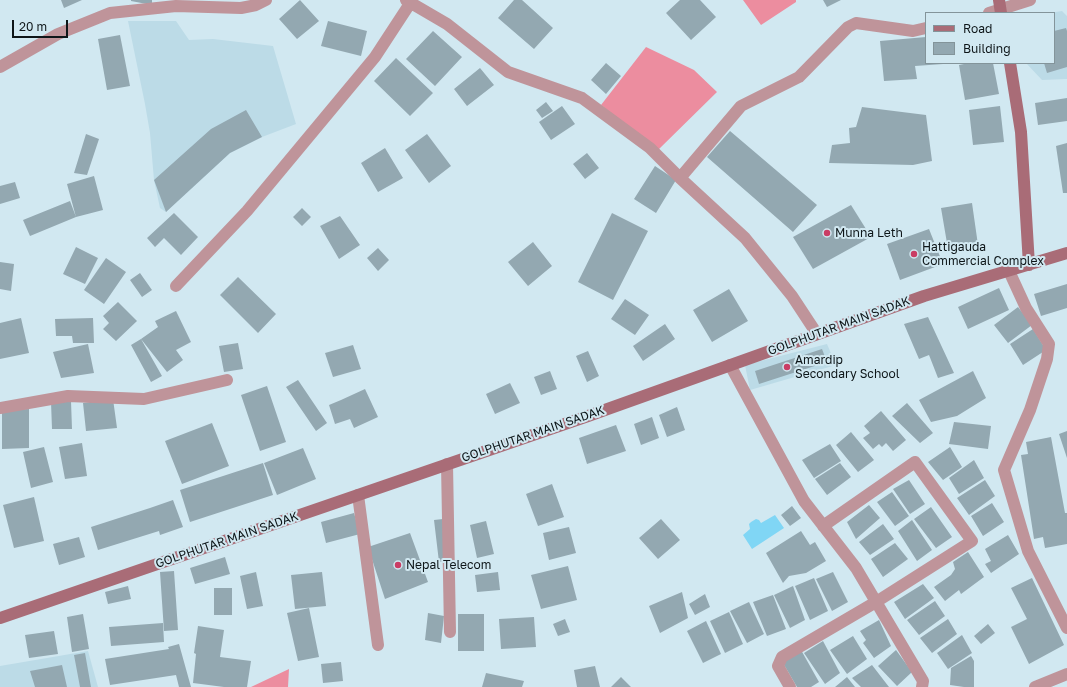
<!DOCTYPE html>
<html>
<head>
<meta charset="utf-8">
<style>
	body { margin:0 }
	#map { position:relative; width:1067px; height:687px; overflow:hidden; background:#d1e8f1; font-family:"Golos Text",sans-serif }
	canvas { display:block }
	.legend { position:absolute; left:925px; top:12px; width:130px; height:52px; box-sizing:border-box; background:#d1e8f1; border:1px solid #83949a; margin:0; padding:5px 7px; list-style:none; font-size:12px; color:#0d1518 }
	.legend li { display:flex; align-items:center; gap:8px; height:20px }
	.legend b { width:20px; border:1px solid #83949a }
	.scale { position:absolute; left:12px; top:20px; width:56px; height:18px; box-sizing:border-box; border:2px solid #0d1518; border-top:0; padding-left:5px; font-size:12px; line-height:14px; white-space:nowrap; color:#0d1518; -webkit-text-stroke:3px #d1e8f1; paint-order:stroke }
</style>
</head>
<body>
<div id="map">
<canvas width="1067" height="687"></canvas>
<ul class="legend">
<li><b style="height:5px;background:#a96c77"></b>Road</li>
<li><b style="height:11px;background:#93a8b1"></b>Building</li>
</ul>
<div class="scale">20 m</div>
</div>
<script>
const ctx = document.querySelector('canvas').getContext('2d');
ctx.lineJoin = 'round';
function paint(path, color) { ctx.fillStyle = color; ctx.fill(path, 'evenodd'); }
function stroke(path, color, width, dash) { ctx.strokeStyle = color; ctx.lineWidth = width; ctx.lineCap = dash ? 'butt' : 'round'; ctx.setLineDash(dash || []); ctx.stroke(path); }
function write(font, color, halo, rows, align = 'center') {
  ctx.font = font + ' "Golos Text",sans-serif'; ctx.lineWidth = 4; ctx.setLineDash([]); ctx.textBaseline = 'middle'; ctx.strokeStyle = halo; ctx.fillStyle = color; for (const [text, x, y, turn = 0] of rows) {
    ctx.save(); ctx.translate(x, y); ctx.rotate((+turn || 0) * Math.PI / 180); ctx.textAlign = isNaN(turn) ? turn : align; if (halo) ctx.strokeText(text, 0, 0); ctx.fillText(text, 0, 0); ctx.restore();
  }
}
const built = new Path2D(`
	M1062 11 1067 16V79L1042 80 1026 63H1054V13H1050Z
	M128 21H176L189 40 213 39 273 46 296 124 262 137 230 153 166 212 160 208 154 180 150 133 145 104Z
	M827 344 836 365 750 390 745 365Z
	M88 651 98 687H0V666Z`);
const forest = new Path2D(`
	M743 0H796V2L761 25Z
	M646 47 694 70 717 92 658 150 601 105Z
	M289 669 288 687H251Z`);
const water = new Path2D(`
	M775 515 784 528 752 549 743 535 750 529 749 524 751 522 756 519 759 520 761 523Z`);
const building = new Path2D(`
	M61 0H82L64 8Z
	M131 0H152V5L131 1Z
	M300 0 319 21 297 39 279 19Z
	M514 0H522L553 28 534 49 498 18Z
	M680 0H700L716 17 691 40 666 13Z
	M823 0H841L827 7Z
	M328 21 367 31 361 56 321 46Z
	M1066 28 1067 31V67L1047 73 1044 63H1054V31Z
	M433 31 462 57 435 86 406 59Z
	M120 35 130 86 107 90 98 39Z
	M926 37V63H943V64L915 66 917 79 884 81 880 41Z
	M396 58 433 93 410 116 374 81Z
	M606 63 621 76 606 94 591 80Z
	M969 63H993L999 94 965 100 959 65Z
	M480 68 494 85 467 106 454 89Z
	M1067 98V121L1038 125 1035 103Z
	M546 102 553 111 542 118 536 110Z
	M562 106 575 124 551 140 539 122Z
	M1000 106 1004 142 973 145 969 110Z
	M862 107 926 115 932 161 913 165 829 163 832 145 850 143 849 128 856 127Z
	M246 110 262 137 230 153 166 212 154 180 211 129Z
	M730 131 817 205 793 232 707 157Z
	M86 134 99 139 87 175 74 173Z
	M427 134 451 166 429 183 405 150Z
	M1067 143V193H1063L1056 146Z
	M385 148 403 178 378 192 361 163Z
	M587 153 599 168 585 179 573 164Z
	M655 166 676 180 656 213 634 199Z
	M94 176 103 210 76 217 30 236 23 220 70 201 76 217 67 184Z
	M15 182 20 198 0 204V186Z
	M972 203 978 245 948 249 941 208Z
	M851 205 871 237 813 269 793 237Z
	M302 208 311 217 302 226 293 217Z
	M174 213 198 237 181 255 164 238 155 247 147 238Z
	M612 213 648 231 613 300 578 282Z
	M340 216 360 245 339 259 320 226Z
	M929 229 943 264 900 280 887 244Z
	M533 242 552 266 528 286 508 262Z
	M76 247 98 258 85 284 63 274Z
	M378 248 389 260 378 271 367 258Z
	M106 258 126 272 104 304 84 290Z
	M0 262 14 264 11 291 0 289Z
	M140 273 152 290 142 297 130 280Z
	M238 277 276 314 258 333 220 295Z
	M1067 284V308L1041 316 1034 294Z
	M999 288 1009 310 968 329 958 307Z
	M729 289 748 321 712 342 693 310Z
	M625 299 649 315 635 335 611 319Z
	M118 302 137 321 116 341 103 329 109 323 103 316Z
	M1018 307 1032 325 1008 343 994 325Z
	M176 311 191 342 176 350 183 360 167 372 141 339 158 327 155 321Z
	M928 317 954 373 938 378 929 355 919 359 904 324Z
	M21 318 29 353 0 359V323Z
	M93 318 94 343H73L72 336H56L55 319Z
	M665 324 675 339 643 361 633 346Z
	M1033 329 1046 350 1023 365 1010 344Z
	M141 339 162 376 151 382 131 345Z
	M238 343 243 369 224 372 219 346Z
	M88 344 94 373 61 378 53 352Z
	M353 345 361 369 333 377 325 353Z
	M822 349 827 362 759 384 755 371Z
	M588 351 599 376 587 382 576 356Z
	M550 371 557 389 541 395 534 377Z
	M973 371 986 398 957 416 931 422 919 400Z
	M298 380 327 423 316 431 286 387Z
	M510 383 520 403 495 414 486 394Z
	M267 386 286 442 260 451 241 395Z
	M365 389 378 417 354 428 350 419 335 424 329 405 341 400Z
	M113 399 117 428 86 431 83 403Z
	M71 401 72 429H52L51 402Z
	M907 403 933 433 920 443 892 416Z
	M677 407 685 430 667 437 659 415Z
	M29 409V448L2 449V410Z
	M881 411 906 440 893 451 886 443 882 447 879 444 873 449 863 438 870 433 864 426Z
	M652 417 659 438 641 445 634 424Z
	M954 422 991 426 988 449 949 444Z
	M212 423 229 466 182 484 165 441Z
	M616 425 626 451 587 464 579 438Z
	M1067 431V458L1059 434Z
	M851 432 874 460 858 472 836 445Z
	M1051 437 1065 513H1067V544L1045 548 1043 537 1034 539 1021 455 1028 454 1026 442Z
	M82 443 87 476 65 479 59 447Z
	M830 444 841 461 814 478 802 460Z
	M44 447 53 482 31 488 23 452Z
	M950 447 962 467 943 480 928 462Z
	M303 448 316 479 277 495 264 463Z
	M974 460 984 478 959 494 949 478Z
	M263 463 273 495 190 522 180 490Z
	M840 463 851 477 827 495 815 479Z
	M909 480 925 504 910 514 893 489Z
	M985 480 995 496 969 515 957 498Z
	M552 484 564 517 538 526 526 494Z
	M892 492 909 516 895 526 877 502Z
	M34 497 44 541 14 548 3 505Z
	M173 500 183 527 160 535 159 531 98 550 91 527 150 508Z
	M992 503 1004 522 983 536 971 516Z
	M869 505 880 518 856 539 847 522Z
	M792 506 801 518 790 526 781 515Z
	M931 507 952 537 936 548 914 519Z
	M354 513 360 534 326 543 321 522Z
	M443 519 448 561 439 562 434 520Z
	M661 519 680 540 658 559 639 538Z
	M912 520 932 550 917 561 898 531Z
	M486 521 494 554 477 558 470 525Z
	M883 524 894 539 870 555 859 542Z
	M569 527 576 553 549 560 543 533Z
	M801 531 810 545 815 542 826 561 806 573 789 576 783 583 766 553Z
	M410 533 428 582 385 599 368 547Z
	M1008 535 1019 554 991 573 985 564 991 561 985 549Z
	M79 537 85 557 59 565 53 544Z
	M895 543 908 559 883 577 871 559Z
	M968 552 984 577 961 594 959 590 945 601 934 587 951 575 955 569 953 562Z
	M225 557 230 574 195 584 190 568Z
	M568 566 577 600 541 609 531 575Z
	M174 571 178 630 164 631 160 572Z
	M256 572 263 606 247 609 240 576Z
	M322 572 326 606 295 609 291 575Z
	M498 572 500 590 477 592 475 575Z
	M833 572 848 602 832 611 816 579Z
	M814 578 828 611 810 620 795 586Z
	M1032 578 1064 645 1029 664 1011 627 1027 619 1011 588Z
	M923 584 934 598 905 619 894 602Z
	M128 586 131 599 108 604 105 592Z
	M793 586 805 620 790 628 774 595Z
	M214 588H232V615H214Z
	M682 592 688 618 660 633 649 606Z
	M705 594 710 607 695 615 689 604Z
	M773 595 786 629 767 636 753 602Z
	M935 601 945 616 919 635 907 620Z
	M749 602 764 634 747 643 730 611Z
	M309 608 319 657 298 661 287 613Z
	M729 612 743 644 725 653 710 621Z
	M428 613 444 616 441 643 425 640Z
	M83 614 89 649 72 652 67 617Z
	M458 614H484V651H458Z
	M534 617 536 647 501 649 499 619Z
	M565 619 570 632 558 636 553 624Z
	M948 619 957 634 932 653 920 638Z
	M879 620 891 646 874 658 863 643 866 640 860 631Z
	M706 621 721 654 703 663 687 631Z
	M163 623 164 642 111 646 109 627Z
	M988 624 995 633 981 644 974 636Z
	M198 626 224 630 220 657 251 661 247 687H224L193 683 196 654 194 653Z
	M54 631 58 654 29 658 25 635Z
	M962 635 972 653 948 669 937 653Z
	M853 636 867 659 847 674 830 650Z
	M823 641 840 673 825 684 804 653Z
	M179 644 191 687H179L176 675 110 685 105 659 169 649 168 647Z
	M801 650 819 682 811 687H797L783 663Z
	M896 650 912 672 897 686 878 666Z
	M85 653 91 687H80L74 655Z
	M971 656 974 661V687H964L950 685 951 668Z
	M341 662 343 681 323 683 321 664Z
	M62 665 67 687H35L30 671Z
	M872 665 889 687H861L852 678Z
	M595 666 600 687H577L574 670Z
	M486 673 524 681 522 687H482Z
	M621 677 631 687H611Z
	M847 677 855 687H835Z`);
const street = new Path2D(`
	M406 0 447 24 508 72 582 98 650 148 680 178 745 238 792 296 817 334
	M989 13 1030 0
	M0 67 58 34 110 13 176 6 241 8 256 5 266 0
	M680 178 741 106 799 77 848 27 856 23 913 31 926 28
	M1009 271 1026 308 1049 344 1047 359 1030 410 1004 470 1028 551 1067 628
	M176 286 247 211 375 57 411 2
	M730 365 804 501 856 568 923 681 922 687
	M0 408 68 396 144 399 227 380
	M447 464 450 632
	M358 495 378 645
	M790 687 778 666 782 657 876 602 972 541 915 462 823 526
	M1035 687 1067 674`);
const secondary = new Path2D(`
	M999 0 1001 13
	M1010 63 1021 132 1029 265
	M0 618 588 416 924 296 1067 253`);
const markers = [
	[827,233,4,"#ca3c64"],
	[914,254,4,"#ca3c64"],
	[787,367,4,"#ca3c64"],
	[398,565,4,"#ca3c64"]
];
const poiNames = [
	["Munna Leth",835,233],
	["Hattigauda",922,247],
	["Commercial Complex",922,261],
	["Amardip",795,360],
	["Secondary School",795,374],
	["Nepal Telecom",406,565]
];
const streetNames = [
	["GOLPHUTAR MAIN SADAK",839,326,-20],
	["GOLPHUTAR MAIN SADAK",533,434,-19],
	["GOLPHUTAR MAIN SADAK",227,540,-19]
];
paint(built, '#bcdbe7');
paint(forest, '#ec8d9f');
paint(water, '#80d6f5');
paint(building, '#93a8b1');
stroke(street, '#bf949a', 12);
stroke(secondary, '#a96c77', 12);
for (const [x, y, r, color] of markers) { const dot = new Path2D(); dot.arc(x, y, r, 0, 2 * Math.PI); ctx.fillStyle = color; ctx.fill(dot); stroke(dot, '#d1e8f1', 1.5); }
write('12px', '#0d1518', '#d1e8f1', poiNames, 'left');
write('12px', '#0d1518', '#d1e8f1', streetNames);
</script>
</body>
</html>
